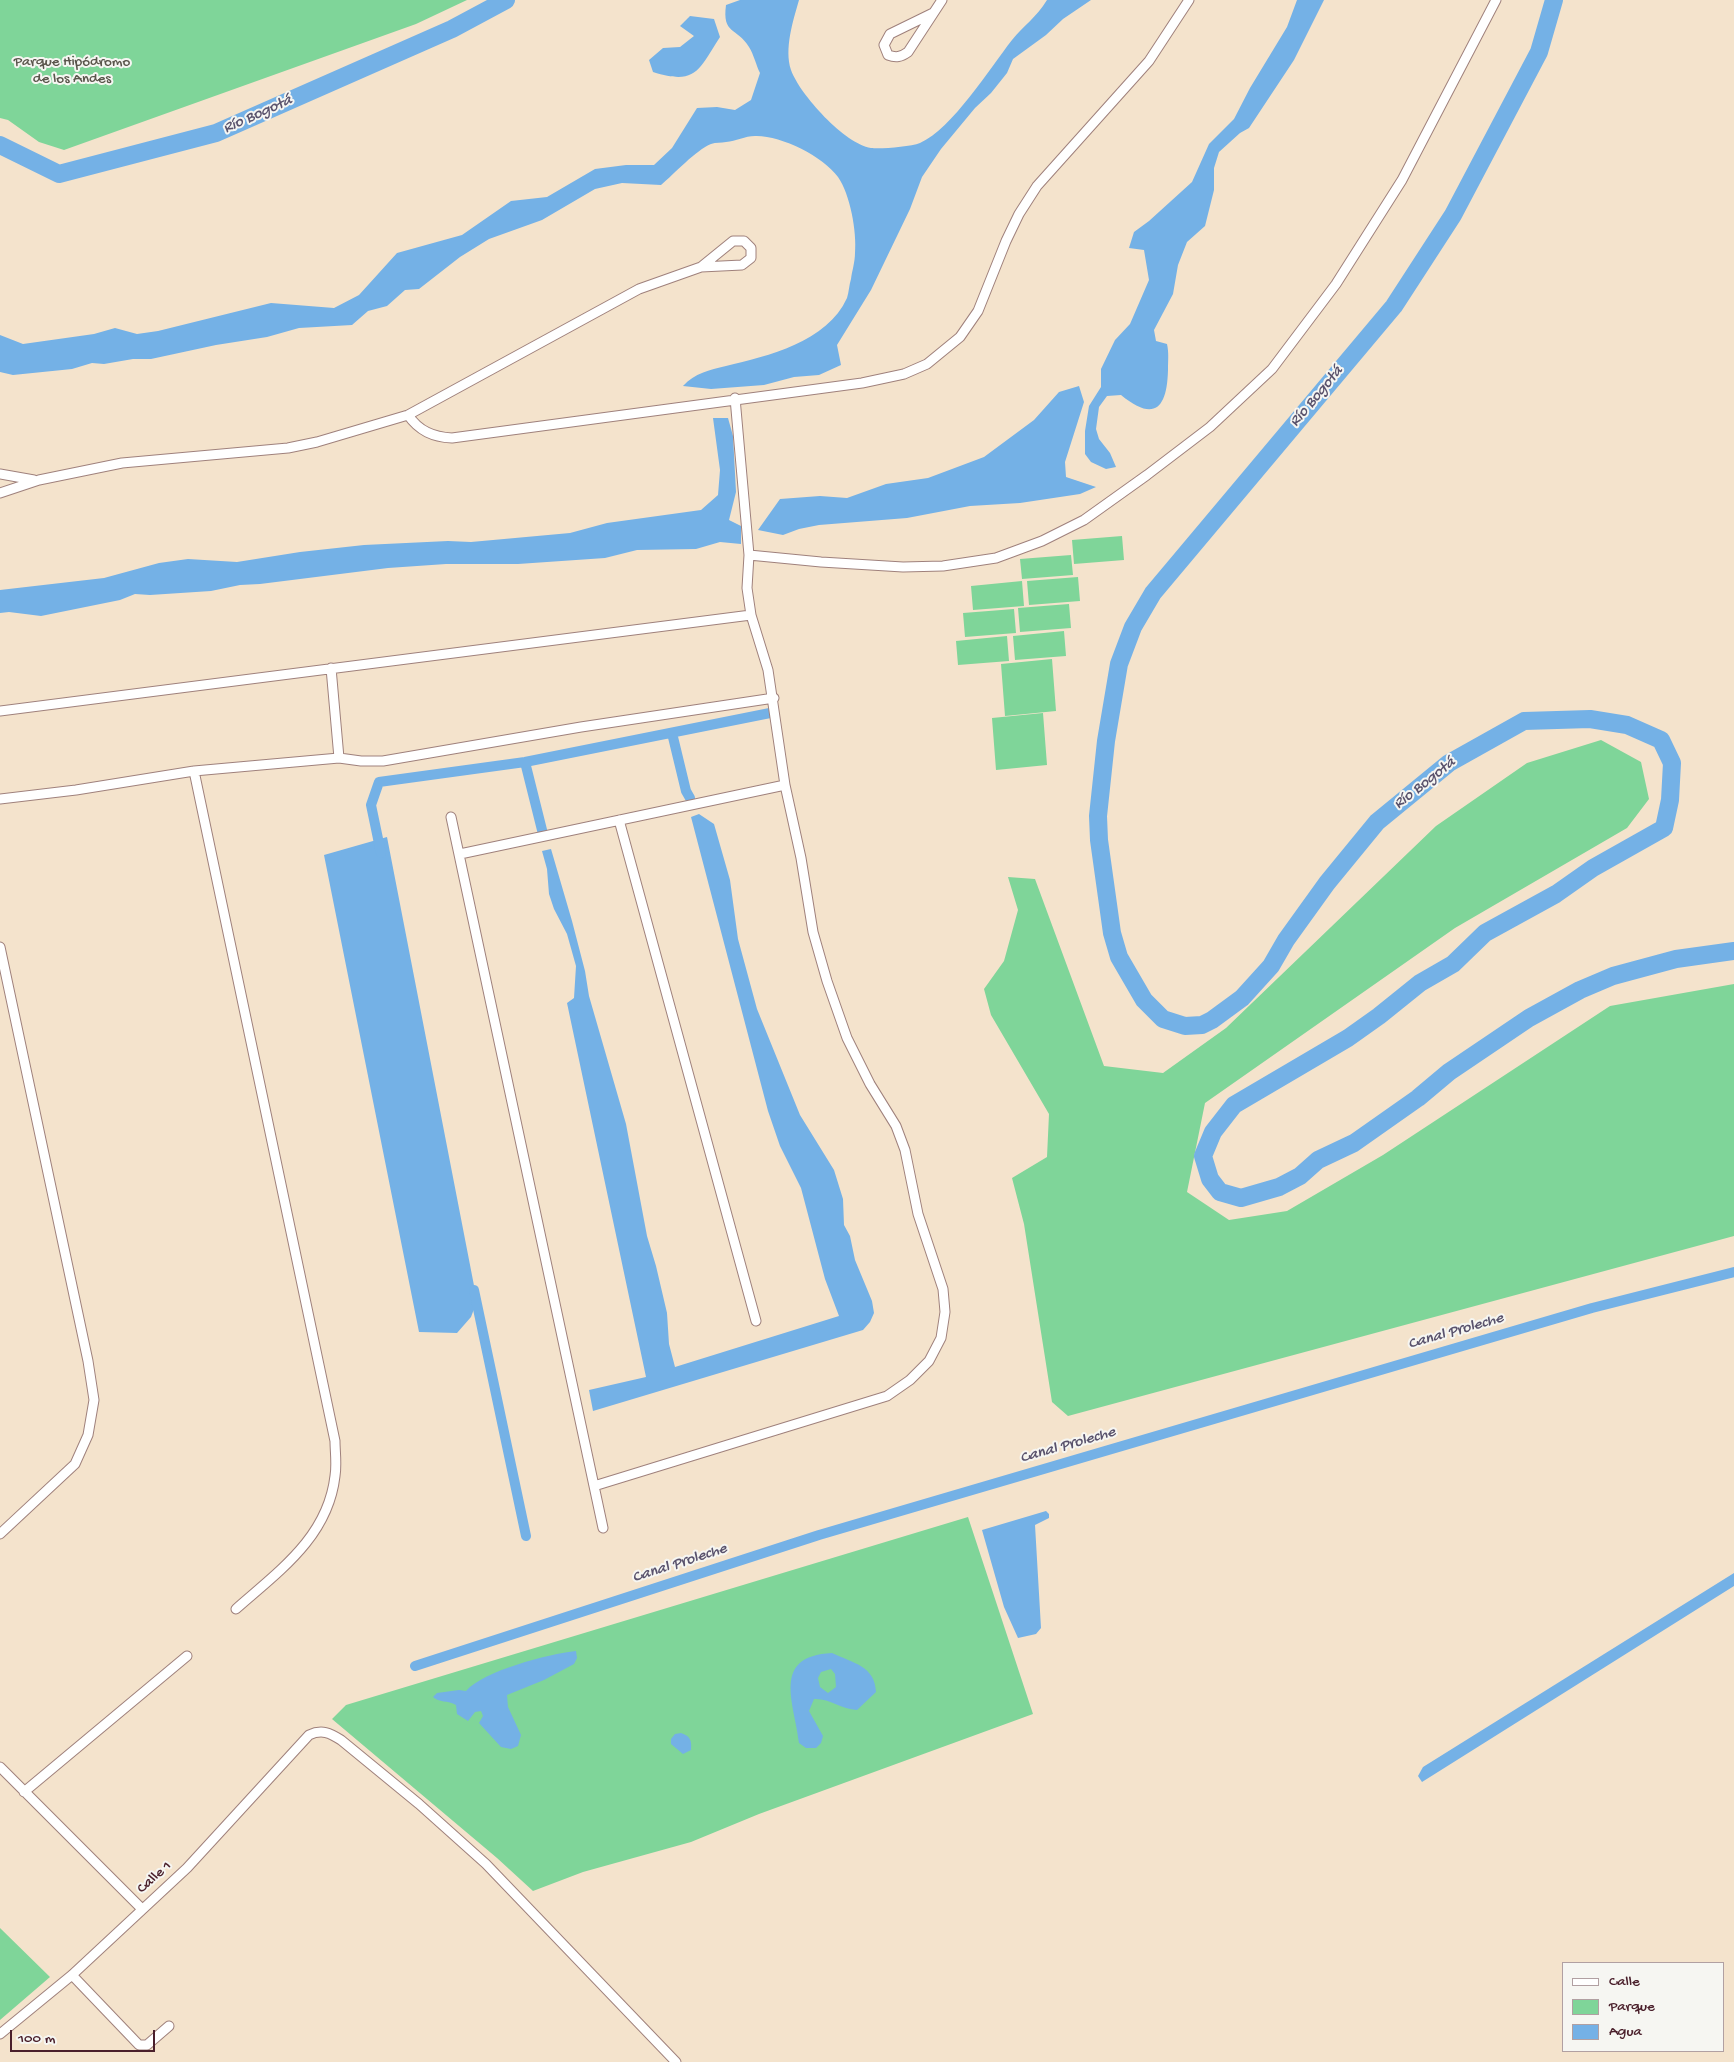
<!DOCTYPE html>
<html>
<head>
<meta charset="utf-8">
<style>
	body { margin:0 }
	#map { position:relative; width:1734px; height:2062px; overflow:hidden; background:#f4e3cc; font-family:"Gochi Hand",sans-serif }
	canvas { display:block }
	.legend { position:absolute; left:1562px; top:1962px; width:162px; height:90px; box-sizing:border-box; background:#f6f6f2; border:1px solid #b1a0a2; margin:0; padding:6px 9px; list-style:none; font-size:15px; color:#4a1f2b }
	.legend li { display:flex; align-items:center; gap:10px; height:25px }
	.legend b { width:25px; border:1px solid #b1a0a2 }
	.scale { position:absolute; left:10px; top:2030px; width:145px; height:22px; box-sizing:border-box; border:2px solid #4a1f2b; border-top:0; padding-left:6px; font-size:15px; line-height:18px; white-space:nowrap; color:#4a1f2b; -webkit-text-stroke:4px #f6f6f2; paint-order:stroke }
</style>
</head>
<body>
<div id="map">
<canvas width="1734" height="2062"></canvas>
<ul class="legend">
<li><b style="height:6px;background:#fff"></b>Calle</li>
<li><b style="height:14px;background:#7fd599"></b>Parque</li>
<li><b style="height:14px;background:#74b1e6"></b>Agua</li>
</ul>
<div class="scale">100 m</div>
</div>
<script>
const ctx = document.querySelector('canvas').getContext('2d');
ctx.lineJoin = 'round';
function paint(path, color) { ctx.fillStyle = color; ctx.fill(path, 'evenodd'); }
function stroke(path, color, width, dash) { ctx.strokeStyle = color; ctx.lineWidth = width; ctx.lineCap = dash ? 'butt' : 'round'; ctx.setLineDash(dash || []); ctx.stroke(path); }
function write(font, color, halo, rows, align = 'center') {
  ctx.font = font + ' "Gochi Hand",sans-serif'; ctx.lineWidth = 4; ctx.setLineDash([]); ctx.textBaseline = 'middle'; ctx.strokeStyle = halo; ctx.fillStyle = color; for (const [text, x, y, turn = 0] of rows) {
    ctx.save(); ctx.translate(x, y); ctx.rotate((+turn || 0) * Math.PI / 180); ctx.textAlign = isNaN(turn) ? turn : align; if (halo) ctx.strokeText(text, 0, 0); ctx.fillText(text, 0, 0); ctx.restore();
  }
}
const green = new Path2D(`
	M0 0H467L416 24 64 150 39 142 8 120 0 118Z
	M1122 536 1124 560 1074 564 1072 540Z
	M1071 555 1073 575 1022 579 1020 559Z
	M1078 577 1080 601 1029 605 1027 581Z
	M1022 581 1024 606 973 610 971 586Z
	M1069 604 1071 628 1020 632 1018 608Z
	M1014 609 1016 633 965 637 963 613Z
	M1064 631 1066 656 1015 660 1013 636Z
	M1007 636 1009 661 958 665 956 641Z
	M1052 659 1056 711 1005 716 1001 664Z
	M1043 713 1047 765 996 770 992 718Z
	M1601 740 1641 762 1649 799 1627 828 1455 928 1205 1103 1187 1192 1229 1220 1287 1211 1383 1155 1610 1006 1734 984V1236L1068 1416 1052 1402 1024 1224 1012 1178 1047 1157 1049 1114 991 1015 984 989 1004 961 1018 910 1008 877 1035 879 1104 1066 1163 1073 1226 1028 1436 826 1527 763Z
	M968 1517 1033 1714 759 1814 691 1842 583 1872 533 1891 497 1858 332 1719 346 1705Z
	M0 1928 50 1977 0 2020Z`);
const water = new Path2D(`
	M740 0H799C793 21 784 49 791 70 800 95 845 144 871 148 881 149 910 147 920 143 952 129 990 68 1012 40 1024 25 1036 18 1047 0H1091L1063 19 1046 35 1013 59 1007 73 991 93 975 108 941 149 922 177 910 209 871 290 837 345 841 365 819 375 794 377 764 385 711 389 683 386C695 373 709 370 726 366 768 356 827 342 847 298 849 292 849 285 851 279 852 271 855 262 855 253 857 232 850 194 838 177 823 156 780 135 755 136 745 136 736 141 726 142 721 143 716 142 711 144 696 150 674 174 661 185L622 183 595 189 542 220 489 239 460 257 419 289 405 290 387 306 368 311 352 325 299 328 267 337 216 345 151 359H133L104 364 92 363 72 369 13 375 0 372V335L23 344 94 334 115 328 137 334 158 331 271 303 334 308 359 295 397 253 462 235 511 201 547 197 595 169 626 165H654L672 148 697 108 717 107 735 110 751 100 760 73C756 65 754 55 749 47 737 27 722 35 726 5Z
	M1297 0H1324L1294 60 1249 128 1240 133 1219 152 1214 168V190L1205 226 1187 242 1178 265 1173 294 1154 330 1156 341 1167 344C1169 353 1168 360 1168 370 1167 409 1154 422 1121 395L1107 396 1099 407 1096 429 1099 439 1110 453 1116 467 1106 469 1091 462 1085 454V431L1089 406 1101 387V369L1115 340 1130 324 1149 280 1144 250 1129 248 1134 232 1149 221 1192 182 1209 144 1234 119 1250 88 1287 27Z
	M690 16 714 19 720 37C699 69 697 86 653 72L649 60 663 48 680 47 694 36 680 26Z
	M1079 386 1084 402 1065 462 1066 477 1096 487 1080 494 1020 503 970 506 907 518 819 525 799 529 783 535 758 530 780 499 820 496 847 498 886 484 928 478 984 457 1034 420 1059 392Z
	M713 418H728L733 436 736 492 729 520 741 526V544L720 542 696 549 637 550 605 558 518 564H446L388 568 260 584 240 585 211 591 150 595 135 594 120 600 41 616 9 612 0 613V590L104 578 159 563 188 559 237 562 300 552 364 545 448 541 471 542 570 533 607 523 701 510 718 495 720 470Z
	M699 814 714 824 730 880 738 939 757 1009 800 1115 834 1170 843 1199 844 1225 850 1236 855 1260 872 1301 874 1313 870 1322 863 1330 593 1411 589 1390 646 1377 567 1003 574 998 576 966 567 934 554 909 549 894 547 869 542 851 551 849 572 921 585 971 589 996 626 1124 647 1236 656 1266 667 1313 669 1344 675 1367 839 1316 825 1279 801 1188 780 1146 768 1111 691 817Z
	M387 837 477 1301 471 1317 457 1333 419 1332 324 855Z
	M1046 1511 1049 1514V1518L1035 1525 1041 1628 1036 1634 1018 1638 1004 1607 982 1530Z
	M1734 1573V1586L1422 1782 1418 1776 1423 1767Z
	M576 1651 577 1658 574 1664 544 1680 507 1695 508 1707 521 1735 518 1746 511 1749 501 1747 479 1723 483 1716 481 1711 475 1712 468 1721 457 1714 456 1705C448 1700 439 1703 433 1697L437 1693 459 1690 466 1691C483 1671 548 1654 576 1651Z
	M832 1653C853 1663 875 1666 876 1692L857 1710C841 1709 829 1698 814 1699L809 1711 823 1736 821 1743 816 1748H806L799 1743C795 1704 770 1656 832 1653ZM831 1669 835 1674 836 1687 828 1693 820 1687 818 1678 821 1672Z
	M681 1733C690 1736 692 1740 691 1750L683 1754 671 1744V1739L675 1734Z`);
const canal = new Path2D(`
	M672 733 686 791 690 798
	M525 762 543 834
	M381 853 371 805 379 782 525 762 770 713
	M474 1290 526 1536
	M415 1666 819 1535 1592 1308 1734 1272`);
const river = new Path2D(`
	M1554 0 1539 52 1453 215 1394 306 1153 593 1133 627 1119 664 1106 741 1098 816 1099 840 1112 933 1119 957 1144 1000 1163 1019 1185 1026 1202 1025 1212 1020 1242 998 1271 966 1286 940 1327 883 1377 822 1449 763 1524 721 1590 719 1627 725 1661 740 1672 763 1670 800 1664 828 1593 868 1556 894 1485 933 1453 964 1420 983 1379 1016 1348 1038 1234 1105 1213 1132 1203 1156 1210 1179 1220 1192 1241 1198 1279 1187 1300 1176 1318 1160 1354 1143 1418 1098 1449 1072 1529 1018 1580 990 1613 976 1676 959 1734 951
	M0 145 59 174 216 133 452 29 506 0`);
const street = new Path2D(`
	M933 13 890 34 884 45 888 55C896 58 901 57 908 52L942 0
	M408 415C419 431 433 437 452 438L862 383 904 374 927 364 960 337 978 311 1006 241 1019 214 1037 186 1149 61 1189 0
	M0 474 34 480
	M0 493 39 480 122 463 288 448 317 442 408 415 639 289 701 267 742 265 751 258V248L744 241H733L701 267
	M749 555 821 562 903 567 943 566 996 558 1042 541 1084 520 1147 475 1210 427 1272 369 1336 284 1402 180 1496 0
	M331 668 339 758
	M0 711 751 615
	M194 771 335 1441C335 1452 337 1464 335 1476 328 1537 279 1571 236 1609
	M0 799 76 790 194 771 339 758 361 761H383L581 727 774 698
	M451 817 603 1528
	M619 820 756 1321
	M460 854 785 785
	M0 947 88 1361 94 1400 88 1435 75 1464 0 1534
	M594 1486 887 1396 910 1380 929 1361 941 1338 945 1312 943 1289 918 1214 905 1150 896 1126 870 1084 847 1038 827 981 813 932 801 858 785 785 768 670 751 615 747 588 749 555 735 398
	M0 1767 142 1909
	M24 1792 187 1656
	M72 1975 139 2045H147L169 2026
	M0 2034 72 1975 187 1868 309 1735C322 1729 330 1733 341 1740L419 1804 486 1864 676 2062`);
const parkNames = [
	["Parque Hipódromo",72,63],
	["de los Andes",72,80]
];
const streetNames = [
	["Calle 1",155,1878,-42]
];
const waterNames = [
	["Río Bogotá",258,115,-24],
	["Río Bogotá",1317,397,-50],
	["Río Bogotá",1425,784,-38],
	["Canal Proleche",1456,1332,-16],
	["Canal Proleche",1068,1446,-16],
	["Canal Proleche",680,1564,-18]
];
paint(green, '#7fd599');
paint(water, '#74b1e6');
stroke(canal, '#74b1e6', 10);
stroke(river, '#74b1e6', 18);
stroke(street, '#9f817c', 11);
stroke(street, '#fff', 9);
write('15px', '#5a564c', '#f6f6f2', parkNames);
write('15px', '#4a1f2b', '#f6f6f2', streetNames);
write('italic 16px', '#59526c', '#f6f6f2', waterNames);
</script>
</body>
</html>
